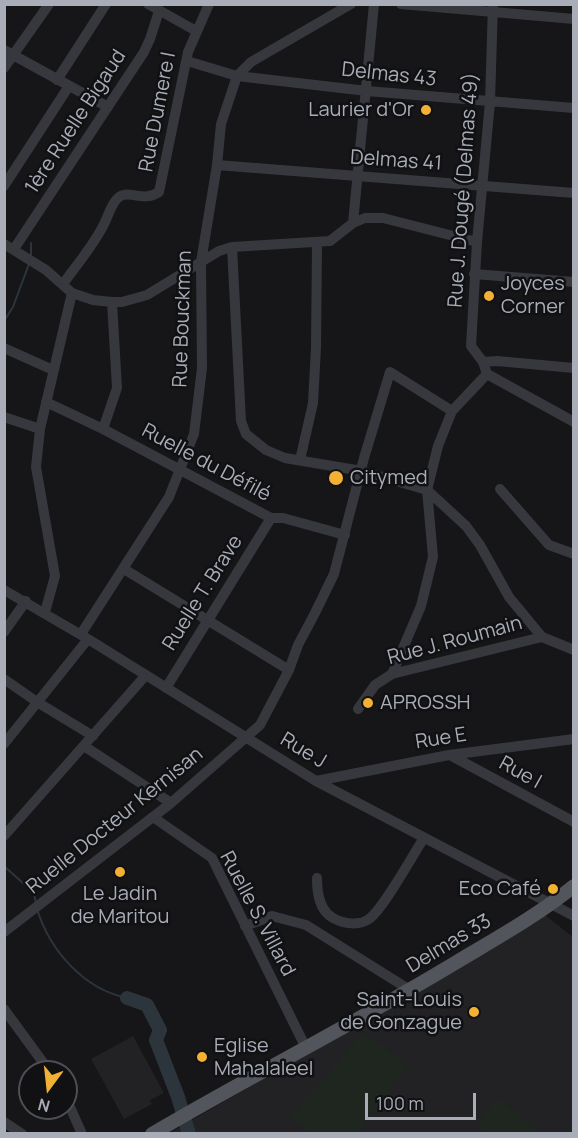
<!DOCTYPE html>
<html>
<head>
<meta charset="utf-8">
<style>
	body { margin:0 }
	#map { position:relative; width:578px; height:1138px; overflow:hidden; background:#161618; font-family:Manrope,sans-serif }
	canvas { display:block }
	.frame { position:absolute; inset:0; border:6px solid #a8adb8; pointer-events:none }
	.north { position:absolute; left:18px; top:1060px; width:60px; height:60px; box-sizing:border-box; background:#111113; border:2px solid #4d4f55; border-radius:50%; rotate:195deg; font-size:16px; font-weight:700; line-height:24px; text-align:center; color:#a8adb8 }
	.north::after { content:''; display:block; margin:auto; width:21px; height:27px; background:#f2b134; clip-path:polygon(50% 0,100% 100%,50% 72%,0 100%) }
	.scale { position:absolute; left:365px; top:1093px; width:111px; height:27px; box-sizing:border-box; border:3px solid #a8adb8; border-top:0; padding-left:8px; font-size:18px; line-height:21px; white-space:nowrap; color:#a8adb8; -webkit-text-stroke:4px #111113; paint-order:stroke }
</style>
</head>
<body>
<div id="map">
<canvas width="578" height="1138"></canvas>
<div class="frame"></div>
<div class="north">N</div>
<div class="scale">100 m</div>
</div>
<script>
const ctx = document.querySelector('canvas').getContext('2d');
ctx.lineJoin = 'round';
function paint(path, color) { ctx.fillStyle = color; ctx.fill(path, 'evenodd'); }
function stroke(path, color, width, dash) { ctx.strokeStyle = color; ctx.lineWidth = width; ctx.lineCap = dash ? 'butt' : 'round'; ctx.setLineDash(dash || []); ctx.stroke(path); }
function write(font, color, halo, rows, align = 'center') {
  ctx.font = font + ' Manrope,sans-serif'; ctx.lineWidth = 5; ctx.setLineDash([]); ctx.textBaseline = 'middle'; ctx.strokeStyle = halo; ctx.fillStyle = color; for (const [text, x, y, turn = 0] of rows) {
    ctx.save(); ctx.translate(x, y); ctx.rotate((+turn || 0) * Math.PI / 180); ctx.textAlign = isNaN(turn) ? turn : align; if (halo) ctx.strokeText(text, 0, 0); ctx.fillText(text, 0, 0); ctx.restore();
  }
}
const built = new Path2D(`
	M540 911 573 937V1133L168 1134 282 1068Z
	M133 1036 164 1093 150 1100 152 1104 124 1119 91 1059Z`);
const green = new Path2D(`
	M364 1032 408 1066 357 1133H312L290 1117Z
	M497 1098 542 1133H488L477 1125Z`);
const stream = new Path2D(`
	M31 255V243
	M4 321 13 307 29 264
	M4 866 34 893 36 904
	M37 909C50 951 84 989 127 998`);
const river = new Path2D(`
	M127 998 147 1005 160 1030 156 1040 178 1097 189 1134`);
const minor = new Path2D(`
	M148 4 196 31
	M401 4 574 19
	M4 50 108 107
	M187 61 237 76 367 91 574 108
	M4 68 49 4
	M57 80 106 4
	M217 165 574 193
	M4 186 69 86
	M353 223 374 4
	M4 244 46 270 72 293 93 300 112 302H122L147 295 219 251 232 247 330 241 353 223 365 218H383L477 242
	M232 247 241 421 246 434 266 450 285 458 362 471 427 490 466 526 480 545 509 597 542 637
	M14 249 144 52 150 39 159 11
	M474 274 574 282
	M63 284C77 264 95 244 105 222 109 214 112 202 119 197 130 189 142 203 159 192L188 52 209 4
	M4 348 53 370
	M483 362 497 361 574 368
	M487 374 483 362 471 346 477 242 490 102 493 4
	M487 374 574 422
	M46 402 103 429 271 518H283L345 535
	M4 417 40 429
	M103 429 117 388 112 302
	M300 460 313 403 316 348 317 243
	M500 489 549 545 574 554
	M124 569 289 670
	M4 590 88 639 316 781 574 916
	M45 612 55 576 36 467 40 429 72 293
	M4 632 26 601
	M81 634 169 497 194 434 202 368 201 262 217 165 221 124 237 76 251 62 351 4
	M392 674 421 606 433 557 427 490 438 446 452 411 487 374
	M4 679 37 702 93 736
	M166 688 271 518
	M358 709 375 685 392 674 542 637 574 650
	M4 744 88 639
	M84 746 171 803
	M450 755 574 822
	M316 781 449 755 574 739
	M153 817 212 858 306 1048
	M4 836 146 675
	M317 878C317 893 319 910 333 918 344 924 359 926 369 919 384 908 412 856 424 838
	M245 926 272 916 306 925 410 990
	M4 932 171 803 260 725 289 670 298 645 315 613 334 574 364 458 390 372 452 411
	M4 1009 50 1072
	M66 1098 82 1134
	M4 1122 22 1134`);
const major = new Path2D(`
	M152 1134C252 1075 356 1023 455 963 495 939 537 916 574 886`);
const markers = [
	[426,110,6,"#f2b134"],
	[489,296,6,"#f2b134"],
	[336,478,8,"#f2b134"],
	[368,703,6,"#f2b134"],
	[120,872,6,"#f2b134"],
	[553,889,6,"#f2b134"],
	[474,1012,6,"#f2b134"],
	[202,1057,6,"#f2b134"]
];
const streetNames = [
	["Delmas 43",389,75,6],
	["Rue Dumere I",158,112,-79],
	["1ère Ruelle Bigaud",76,122,-57],
	["Delmas 41",396,161,4],
	["Rue J. Dougé (Delmas 49)",464,190,-86],
	["Rue Bouckman",183,319,-88],
	["Ruelle du Défilé",206,463,28],
	["Ruelle T. Brave",203,593,-58],
	["Rue J. Roumain",455,641,-15],
	["Rue E",441,739,-9],
	["Rue J",303,751,31],
	["Rue I",520,773,29],
	["Ruelle Docteur Kernisan",115,821,-39],
	["Ruelle S. Villard",257,914,62],
	["Delmas 33",449,944,-31]
];
const poiNames = [
	["Laurier d'Or",414,110,"right"],
	["Joyces",501,284],
	["Corner",501,307],
	["Citymed",350,478],
	["APROSSH",380,703],
	["Eco Café",541,889,"right"],
	["Le Jadin",120,894,"center"],
	["de Maritou",120,917,"center"],
	["Saint-Louis",462,1000,"right"],
	["de Gonzague",462,1023,"right"],
	["Eglise",214,1046],
	["Mahalaleel",214,1069]
];
paint(built, '#222225');
paint(green, '#1e261f');
stroke(stream, '#2c353c', 2);
stroke(river, '#2c353c', 14);
stroke(minor, '#37383d', 10);
stroke(major, '#53555c', 14);
for (const [x, y, r, color] of markers) { const dot = new Path2D(); dot.arc(x, y, r, 0, 2 * Math.PI); ctx.fillStyle = color; ctx.fill(dot); stroke(dot, '#111113', 2); }
write('20px', '#a8adb8', '#111113', streetNames);
write('20px', '#a8adb8', '#111113', poiNames, 'left');
</script>
</body>
</html>
